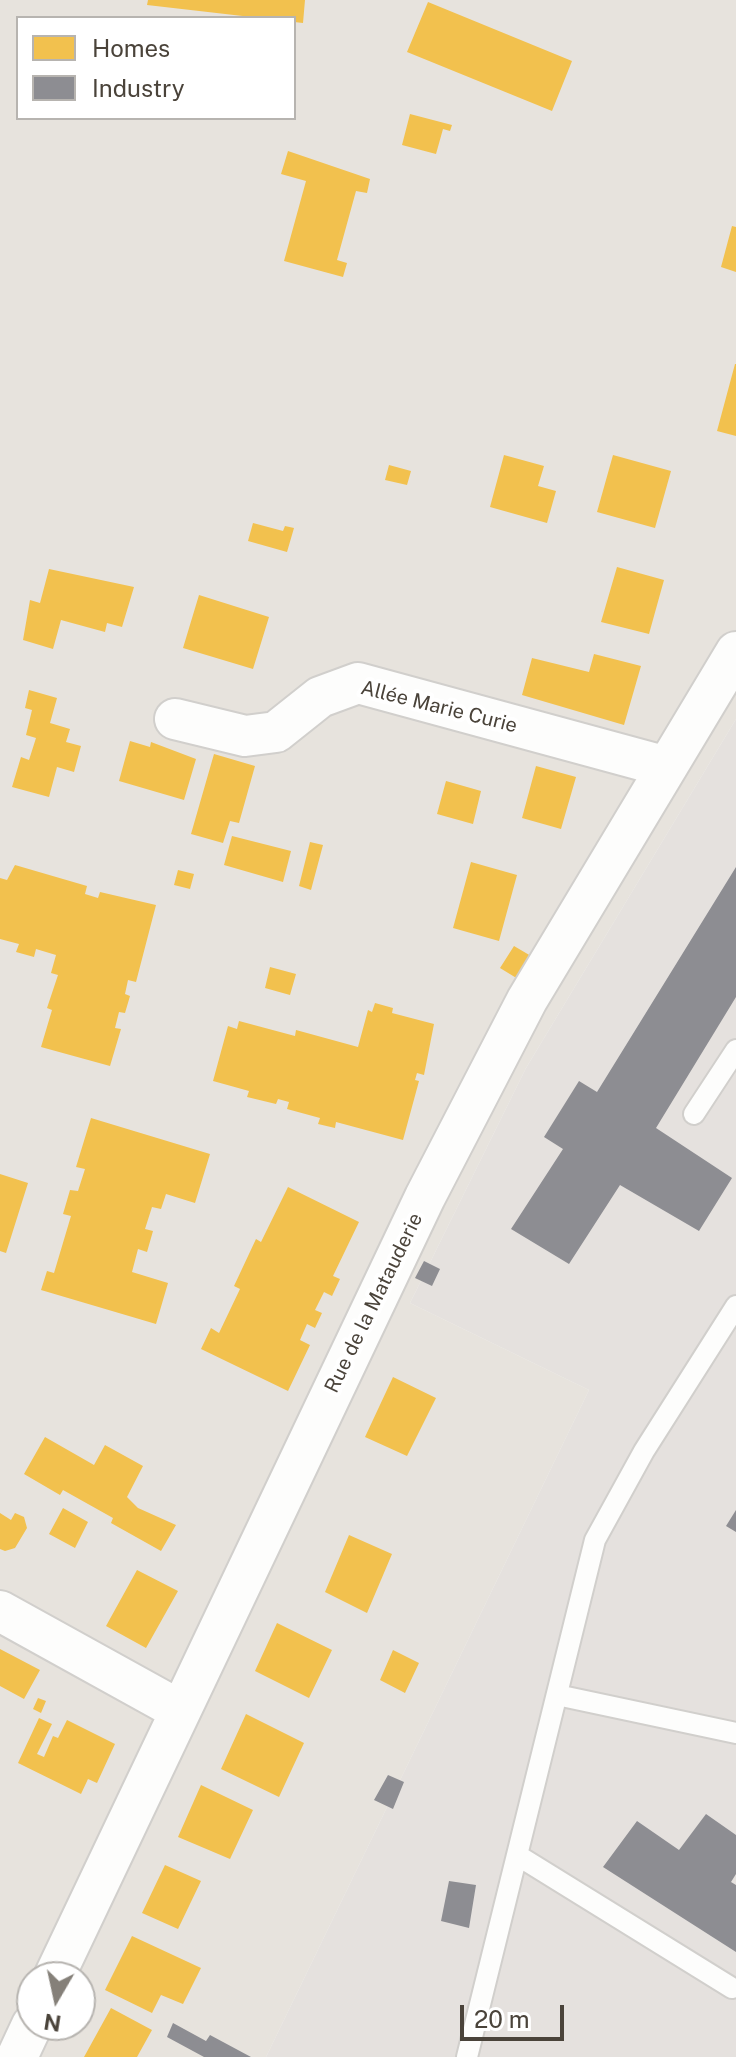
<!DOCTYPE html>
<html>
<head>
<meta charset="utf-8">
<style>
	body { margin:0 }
	#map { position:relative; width:736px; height:2057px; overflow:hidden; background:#f3f1ee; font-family:"Public Sans",sans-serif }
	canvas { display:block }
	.legend { position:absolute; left:16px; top:16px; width:280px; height:104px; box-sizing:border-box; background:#fff; border:2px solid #b7b4b0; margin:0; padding:10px 14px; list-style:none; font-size:24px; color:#4a433a }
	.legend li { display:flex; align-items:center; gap:16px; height:40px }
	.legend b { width:40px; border:2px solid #b7b4b0 }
	.north { position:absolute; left:16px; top:1961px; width:80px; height:80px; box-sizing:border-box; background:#fff; border:2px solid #b7b4b0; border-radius:50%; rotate:189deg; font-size:22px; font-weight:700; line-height:32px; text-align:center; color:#4a433a }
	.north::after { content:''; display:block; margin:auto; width:28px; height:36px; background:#858079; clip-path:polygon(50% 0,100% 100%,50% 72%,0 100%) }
	.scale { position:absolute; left:460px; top:2005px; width:104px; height:36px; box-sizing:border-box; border:4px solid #4a433a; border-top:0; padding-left:10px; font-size:24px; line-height:28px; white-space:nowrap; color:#4a433a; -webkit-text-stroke:6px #fff; paint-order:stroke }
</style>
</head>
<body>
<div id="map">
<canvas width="736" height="2057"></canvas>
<ul class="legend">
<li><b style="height:22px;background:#f2c14e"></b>Homes</li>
<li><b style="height:22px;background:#8d8d92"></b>Industry</li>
</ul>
<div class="north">N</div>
<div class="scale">20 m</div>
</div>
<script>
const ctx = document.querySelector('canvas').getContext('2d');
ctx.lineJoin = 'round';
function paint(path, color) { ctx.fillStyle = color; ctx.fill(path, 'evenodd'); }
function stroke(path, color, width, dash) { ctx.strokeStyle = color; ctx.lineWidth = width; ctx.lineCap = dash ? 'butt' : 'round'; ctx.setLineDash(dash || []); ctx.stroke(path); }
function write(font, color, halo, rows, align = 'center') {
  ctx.font = font + ' "Public Sans",sans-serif'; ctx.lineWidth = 8; ctx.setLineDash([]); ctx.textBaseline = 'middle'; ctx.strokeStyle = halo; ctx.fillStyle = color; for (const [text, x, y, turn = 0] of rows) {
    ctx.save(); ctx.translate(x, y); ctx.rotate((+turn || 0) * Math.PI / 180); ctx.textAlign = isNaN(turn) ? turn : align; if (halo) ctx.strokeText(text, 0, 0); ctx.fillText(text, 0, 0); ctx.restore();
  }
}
const residential = new Path2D(`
	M0 0H736V719L526 1068 410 1303 589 1390 266 2057H0ZM18 18H294V118H18ZM32 1977H80V2025H32Z`);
const industrial = new Path2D(`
	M736 719V2057H266L589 1390 410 1303 526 1068Z`);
const homes = new Path2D(`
	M148 0H305L303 23 294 22V18H260L147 5Z
	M428 2 572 61 552 111 407 52Z
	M410 114 452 125 450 131 443 129 436 154 402 145Z
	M288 151 370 179 367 193 356 191 337 260 347 263 343 277 284 261 306 181 281 174Z
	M732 226 736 227V272L721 267Z
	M735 364H736V436L717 431Z
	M504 455 544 466 538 486 556 491 547 523 490 507Z
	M613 455 671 471 655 528 597 512Z
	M389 465 411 471 407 485 385 480Z
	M253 523 283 531 285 526 294 528 287 552 248 541Z
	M617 567 664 580 649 634 601 622Z
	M49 569 134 587 122 627 107 623 105 632 61 620 53 649 23 640 30 600 40 603Z
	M199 595 269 617 253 669 183 648Z
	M594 654 641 666 624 725 522 695 532 658 589 672Z
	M29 690 57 698 50 723 70 729 66 742 81 746 74 772 57 767 49 797 12 787 21 757 29 760 36 738 26 735 32 710 25 708Z
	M130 741 150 747 151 742 196 759 184 800 119 781Z
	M214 754 255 766 239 823 230 821 223 843 191 834Z
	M536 766 576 777 561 829 522 818Z
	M446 781 481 791 473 824 437 814Z
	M232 836 291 851 283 882 224 865Z
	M310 842 323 845 311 890 299 886Z
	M471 862 517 875 499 941 453 928Z
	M15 865 87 886 85 894 98 898 100 892 156 905 136 982 128 980 125 994 130 996 125 1013 119 1012 115 1028 121 1029 110 1066 41 1047 52 1010 47 1008 58 975 51 973 56 955 36 949 34 957 16 952 19 944 0 939V878L7 880Z
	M178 870 194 874 190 889 174 885Z
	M514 946 531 956 518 979 500 968Z
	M270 967 296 974 290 995 265 988Z
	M375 1003 393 1008 392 1013 434 1024 424 1075 417 1073 415 1080 419 1081 403 1140 336 1122 335 1128 318 1124 320 1118 287 1109 289 1102 278 1099 276 1104 247 1097 249 1091 213 1081 228 1026 237 1029 239 1021 295 1036 296 1030 358 1047 368 1010 372 1012Z
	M91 1118 210 1154 195 1203 166 1194 161 1209 152 1207 145 1229 153 1231 147 1252 138 1249 132 1272 168 1283 156 1324 41 1290 47 1271 54 1273 71 1216 63 1214 70 1190 78 1191 85 1169 76 1167Z
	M0 1174 28 1183 6 1253 0 1251Z
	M288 1187 359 1222 333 1276 340 1279 332 1296 324 1292 315 1310 322 1313 315 1328 307 1324 300 1340 310 1345 288 1391 201 1349 211 1328 219 1333 240 1289 234 1286 256 1239 261 1242Z
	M393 1377 436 1398 407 1456 365 1437Z
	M45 1437 94 1465 105 1445 143 1466 127 1497 138 1508 176 1525 161 1551 111 1523 113 1518 63 1490 60 1495 24 1474Z
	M63 1508 88 1522 75 1548 49 1534Z
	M0 1513 11 1520 15 1513 24 1517 27 1528 15 1548 5 1551 0 1549Z
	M349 1535 392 1554 367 1613 325 1592Z
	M137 1570 178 1591 146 1648 106 1626Z
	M277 1623 332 1650 309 1698 255 1671Z
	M0 1649 40 1670 24 1699 0 1686Z
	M393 1650 419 1663 405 1693 380 1680Z
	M38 1698 46 1701 41 1713 33 1709Z
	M246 1714 304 1743 279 1797 221 1769Z
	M39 1718 52 1724 37 1754 44 1757 53 1736 58 1738 67 1720 115 1744 97 1783 88 1779 81 1794 18 1763Z
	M201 1785 253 1810 230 1859 178 1837Z
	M165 1865 201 1881 178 1929 142 1913Z
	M132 1936 201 1968 183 2004 161 1995 152 2013 105 1990Z
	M111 2008 152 2030 137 2057H84Z`);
const industry = new Path2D(`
	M736 867V997L656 1128 732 1178 699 1231 620 1185 569 1264 511 1229 563 1149 544 1137 579 1081 597 1092Z
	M424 1261 440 1269 432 1286 415 1278Z
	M736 1510V1532L726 1526Z
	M388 1775 404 1782 393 1809 374 1800Z
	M706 1814 736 1835V1874L731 1882 736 1885V1952L603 1867 637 1821 679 1850Z
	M449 1881 476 1885 469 1928 441 1921Z
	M173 2023 206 2041 210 2035 251 2057H204L167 2037Z`);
const lane = new Path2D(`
	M694 1114 736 1050
	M557 1695 736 1733
	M517 1855 732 1988
	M467 2057 595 1540 644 1451 736 1306`);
const street = new Path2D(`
	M175 719 245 736 276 732 320 697 358 683 667 767
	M0 1611 179 1710
	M54 1977 425 1197 527 1000 736 652
	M17 2057 32 2025`);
const streetNames = [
	["Allée Marie Curie",439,707,14],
	["Rue de la Matauderie",374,1303,-64]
];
paint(residential, '#e7e3dd');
paint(industrial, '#e5e1de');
paint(homes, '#f2c14e');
paint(industry, '#8d8d92');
stroke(lane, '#d1cfcc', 24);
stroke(street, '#d1cfcc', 44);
stroke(lane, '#fdfdfc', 20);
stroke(street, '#fdfdfc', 40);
write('20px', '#4a433a', '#fff', streetNames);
</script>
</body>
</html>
